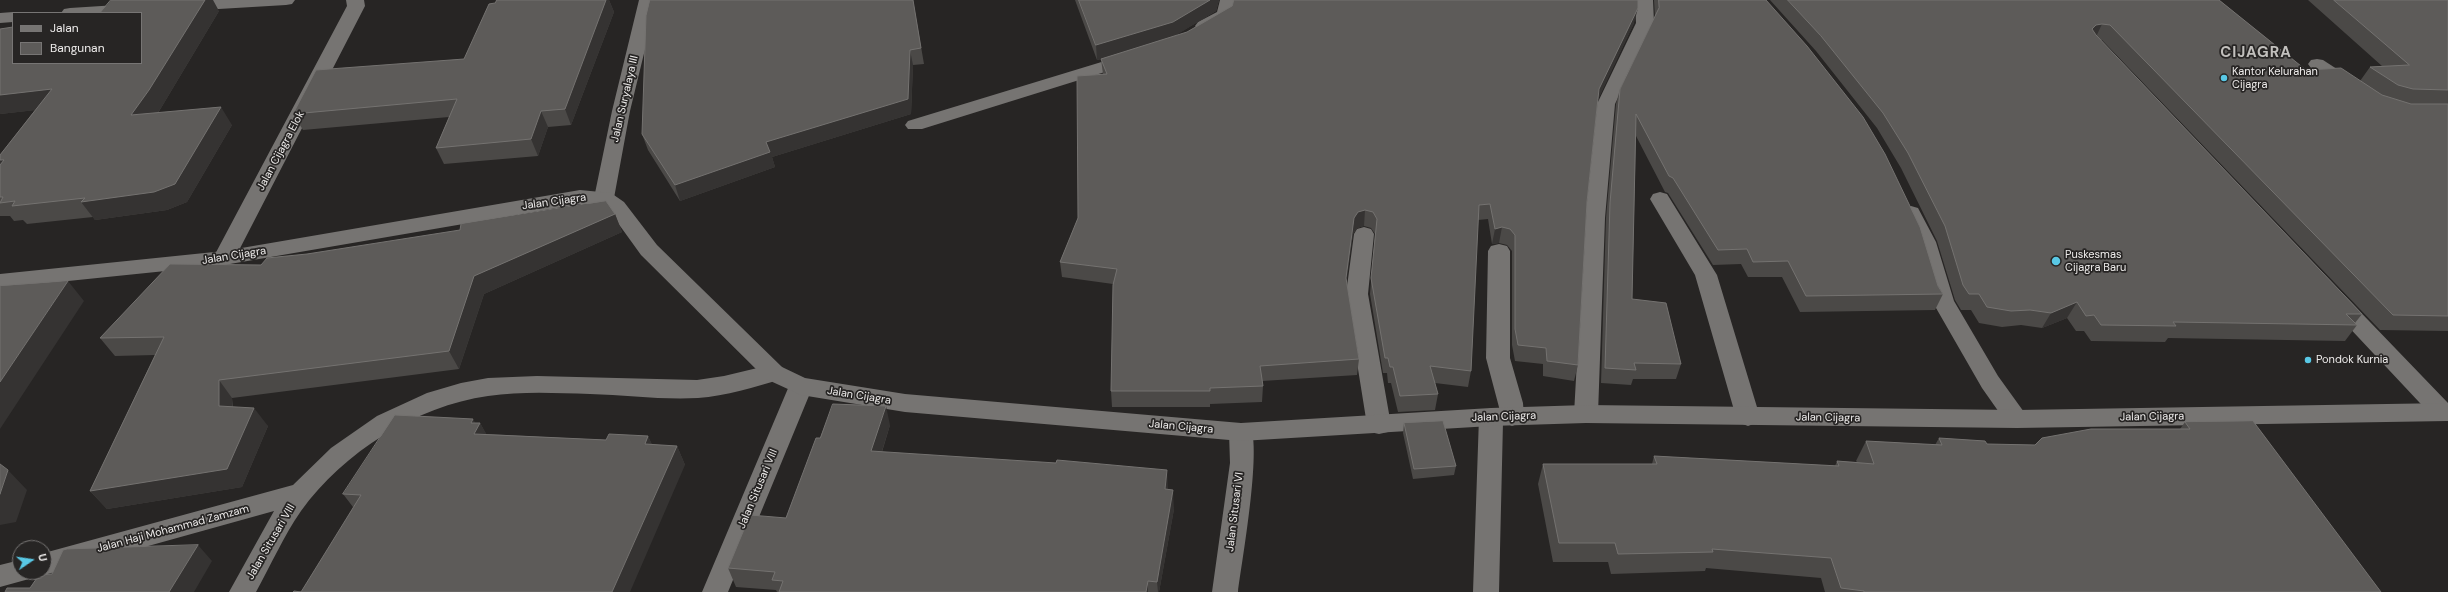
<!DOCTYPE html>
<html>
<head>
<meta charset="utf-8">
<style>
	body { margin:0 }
	#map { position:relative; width:2448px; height:592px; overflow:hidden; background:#272524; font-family:"DM Sans",sans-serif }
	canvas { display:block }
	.legend { position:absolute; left:12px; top:12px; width:130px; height:52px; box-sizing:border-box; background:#272524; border:1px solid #777574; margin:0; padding:5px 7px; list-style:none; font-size:12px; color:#eeeceb }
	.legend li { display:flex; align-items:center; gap:8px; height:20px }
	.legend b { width:20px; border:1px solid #777574 }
	.north { position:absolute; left:12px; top:540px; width:40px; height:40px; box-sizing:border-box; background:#272524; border:1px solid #777574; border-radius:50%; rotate:77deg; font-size:11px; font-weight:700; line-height:16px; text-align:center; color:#eeeceb }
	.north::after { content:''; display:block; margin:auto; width:14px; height:18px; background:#59c8e5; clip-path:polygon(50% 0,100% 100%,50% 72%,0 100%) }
</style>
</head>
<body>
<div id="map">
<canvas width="2448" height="592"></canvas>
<ul class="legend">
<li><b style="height:5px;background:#767472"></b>Jalan</li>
<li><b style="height:11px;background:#5d5b59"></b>Bangunan</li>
</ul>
<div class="north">U</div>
</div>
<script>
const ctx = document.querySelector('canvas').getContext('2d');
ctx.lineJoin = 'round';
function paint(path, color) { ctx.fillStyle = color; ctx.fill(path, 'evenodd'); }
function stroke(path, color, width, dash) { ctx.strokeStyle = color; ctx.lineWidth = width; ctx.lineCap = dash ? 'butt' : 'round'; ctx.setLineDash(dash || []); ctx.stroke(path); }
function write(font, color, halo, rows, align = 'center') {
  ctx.font = font + ' "DM Sans",sans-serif'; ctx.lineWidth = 3.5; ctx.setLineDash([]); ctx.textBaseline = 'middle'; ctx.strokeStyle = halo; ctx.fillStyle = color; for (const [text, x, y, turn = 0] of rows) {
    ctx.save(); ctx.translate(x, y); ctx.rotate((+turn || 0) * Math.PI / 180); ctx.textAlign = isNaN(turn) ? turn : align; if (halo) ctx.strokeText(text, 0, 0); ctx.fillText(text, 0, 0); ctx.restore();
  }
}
const lane = new Path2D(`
	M2317 59 2323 60 2357 82 2359 86 2357 90H2343L2311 68 2308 64 2311 60Z`);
const street = new Path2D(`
	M199 0H295L292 4 286 5 185 11 179 10 176 6 179 2Z
	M346 0H364L365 6 235 258 232 263 224 265 216 263 213 258 347 6Z
	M639 0H657L630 111 614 198 611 203 604 205 597 203 594 198 612 111Z
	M1220 0H1238L1231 19 1210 30H1198L1195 26 1198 22 1217 12Z
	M1635 0H1653L1654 23 1615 104 1605 218 1598 414 1594 420 1586 423 1578 420 1574 414 1585 218 1597 104 1636 23Z
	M133 4 139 5 142 9 139 13H61L64 9 70 8Z
	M13 12 18 13H13V22L0 23V13Z
	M1131 53 1137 54 1140 58 1137 62 922 129H908L905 125 908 121Z
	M1660 192 1667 194 1717 275 1760 417 1756 423 1748 426 1740 423 1736 417 1695 275 1650 199 1653 194Z
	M1911 206 1918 208 1936 242 1954 301 1998 376 2029 419 2026 425 2017 428 2008 425 1982 388 1932 301 1914 242 1901 213 1904 208Z
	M1364 227 1371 229 1374 234 1368 294 1391 425 1388 432 1379 434 1370 432 1367 425 1346 294 1354 234 1357 229Z
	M1499 244 1507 246 1510 251V358L1523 403 1524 417 1520 423 1512 426 1503 422 1499 592H1473L1479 417 1483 411 1491 408 1500 411 1486 358 1488 251 1491 246Z
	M2336 292 2344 295 2448 403V419L2442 421 2434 418 2328 305 2325 300 2328 295Z
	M774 364 782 367 786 373 782 379C755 387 726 396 698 398 662 400 626 395 590 394 556 393 522 391 488 396 416 406 344 452 301 511 283 537 271 565 256 592H229L274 511 44 575 35 572H44V553L293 485 331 448 377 416 427 393 461 383 488 378 537 376 697 380 724 376Z
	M801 377 809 380 813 386 728 592H702L789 386 793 380Z
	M1241 423 1250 425C1262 449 1242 560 1238 592H1212L1230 463 1229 432 1232 425Z
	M20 560V572H33L29 579 0 587V565Z`);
const secondary = new Path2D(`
	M580 190 611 193 624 202 657 245 782 367 805 378 905 394 1241 423 1491 408 1586 405 2017 410 2448 403V421L2017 428 1586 423 1491 426 1241 441 905 412 801 395 766 379 641 255 610 212 599 204H580L224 265 0 288V274L224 251Z`);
const wall = new Path2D(`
	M497 0H609L614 12 571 125 548 127 538 156 444 164 436 148 449 117 303 130 293 114 464 59Z
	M913 0 924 64 913 65 911 114 772 157 775 167 680 201 648 150 642 134Z
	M1075 0H1219L1216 11 1174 36 1634 23 1598 99 1587 202 1578 365 1574 381 1543 376V364L1515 361 1512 345V251L1507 245 1499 243 1492 244 1488 219 1478 220 1471 371 1468 387 1435 383 1438 394 1435 410 1398 412 1391 383H1388L1387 373H1383L1370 294 1375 234 1371 228 1364 226 1357 228 1353 234 1346 281 1359 359 1357 375 1262 381 1263 386 1262 402 1210 404V407H1112L1111 391 1113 284 1062 277 1060 262 1078 218 1103 74 1101 59 1097 60Z
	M1654 0H1766L1943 294 1935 310 1800 312 1782 277H1748L1741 264 1713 265 1668 193 1665 192 1636 136 1632 299 1681 364 1676 379H1633L1631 385 1601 383 1606 218 1616 104 1620 89 1655 17Z
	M1770 0H2219L2306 70 2360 81 2370 67 2382 66 2308 0H2448V331L2380 330 2102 40H2100L2362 314 2355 323 2357 325 2345 341 2168 338 2165 342 2091 341 2084 331H2076L2067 318 2042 328 2021 325 2002 327 1979 323 1971 310H1961L1955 300 1937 241 1901 168 1877 128 1816 51Z
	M219 11 158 113 232 125 187 202 167 210 95 220 93 217 27 224 23 220 14 221 10 216H0V155L35 110 0 114V29Z
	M615 214 622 232 484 294 459 369 232 398 233 407 268 426 242 487 107 509 90 491 155 355 115 356 100 338 307 254Z
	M2185 422 2381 592H1825L1821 578 1706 568 1705 571 1611 574 1608 562H1553L1538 484 1543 464H1652L1654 456 1835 466 1837 461 1857 462 1856 461 1866 441 1935 445 1939 438 1987 444 2035 445 2180 429Z
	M476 423H480L486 434 606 440 648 436 652 445 677 446 685 465 353 507 343 494Z
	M1404 423 1456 466 1454 475 1413 479 1403 433Z
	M890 425 882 452 1168 490 1174 509 1159 592H777L776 590 736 587 728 568 786 518 820 438Z`);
const shadedWall = new Path2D(`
	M205 0H213L219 11 161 108 143 133 131 115Z
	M606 0H609L614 12 571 125 565 109Z
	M1210 0H1219L1216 11 1173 37 1097 60 1096 45Z
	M1638 8 1634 23 1596 104 1599 89Z
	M2102 24 2095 39 2092 29 2096 25Z
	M910 50 913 65 911 114 772 157 775 167 680 201 675 185Z
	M52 89 64 107 0 114V95Z
	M221 107 232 125 187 202 167 210 95 220 81 202Z
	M541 111 548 127 538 156 531 139Z
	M0 160H4L0 167Z
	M1365 210 1364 226 1357 228 1353 234 1345 294 1346 278 1354 218 1358 212Z
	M615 214 622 232 484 294 459 369 449 351 474 276Z
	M1502 227 1499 243 1492 244 1495 229Z
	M68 281 84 301 0 429V382Z
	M2077 302 2067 318 2042 328 2051 313Z
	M219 380 232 398 233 425 219 406Z
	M886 406 890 425 876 470 871 451Z
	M254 408 268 426 242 487 107 509 90 491Z
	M473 419 478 427 480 423 491 442 474 434 471 423Z
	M648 436 657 455 645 444Z
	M677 446 685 465 630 592H612Z
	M8 470 27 490 16 522 0 525V494Z
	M1167 470 1168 489 1166 508 1165 489Z
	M1173 490 1174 509 1159 592H1158L1157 582Z
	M198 545 212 561 194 592H169Z
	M1148 581V592H1146Z`);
const building = new Path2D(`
	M111 0H205L149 90 131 115 221 107 175 184 154 192 81 202 85 198 12 206 15 201 0 203 3 197H0V165L4 160H0V155L52 89 0 95V29L13 27V63H141V13H100Z
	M497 0H606L565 109 541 111 531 139 436 148 457 99 293 114 316 70 464 59 489 4 495 3Z
	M650 0H913L921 48 910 50 908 99 766 142 770 152 675 185 642 134 646 16Z
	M1079 0H1210L1173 22 1096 45Z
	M1234 0H1638V8L1599 89 1587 202 1578 365 1547 361 1546 348 1518 345 1515 329V235L1510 229 1502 227 1495 229 1490 204 1479 205 1471 371 1430 366 1438 394 1400 396 1393 367H1390L1388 358H1385L1371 278 1377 219 1373 212 1365 210 1358 212 1354 218 1346 278 1359 359 1260 366 1263 386 1210 388V391H1111L1113 285 1117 269 1060 262 1078 218 1077 76 1107 74 1101 59 1187 32 1232 6Z
	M1659 0H1766L1807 46 1863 117 1885 154 1920 227 1938 286 1943 294 1806 296 1788 261 1753 262 1747 249 1718 250 1673 178 1669 176 1636 114 1632 299 1666 303 1681 364 1634 363 1636 370 1605 368 1610 203 1620 89 1659 8Z
	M1788 0H2219L2306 70 2341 68 2382 95 2411 104H2448V316L2393 315 2110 25 2102 24 2096 25 2092 29 2096 35 2362 314H2346L2357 325 2173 322 2176 326 2101 325 2094 315 2086 316 2077 302 2051 313 2030 310 2011 311 1987 307 1979 294H1969L1963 285 1945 226 1908 153 1883 113 1821 36Z
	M2334 0H2448V90L2413 89 2398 85 2370 67 2409 65Z
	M606 201 615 214 474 276 449 351 219 380V406L254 408 227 469 90 491 164 337 100 338 170 264 261 265 267 258 307 254 460 230 461 224Z
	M68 281 0 382V286Z
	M833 404 886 406 871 451 1056 463 1057 460 1167 470 1165 489 1173 490 1157 582 1148 581 1146 592H779L783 581 772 580 775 572 728 568 750 515 786 518 816 438H820Z
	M395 415 473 419 471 423H480L474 434 606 440 609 434 648 436 645 444 677 446 612 592H293L294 591 301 592 361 495 343 494Z
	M1443 421 1456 466 1414 469 1404 423Z
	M2253 421 2381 592H1864V591L1841 588 1831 558 1712 549 1713 552 1618 554 1615 543H1559L1543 464H1657L1654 456 1839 466 1837 461 1874 464 1866 441 1942 445 1939 438 1985 441 1987 444 2035 445 2042 438 2091 429H2190L2185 422Z
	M0 464 8 470 0 494Z
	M198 545 169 592H5L7 588H30L39 575 52 574 63 550 67 549Z`);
const markers = [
	[2224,78,4,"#59c8e5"],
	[2056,261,5,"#59c8e5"],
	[2308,360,4,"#59c8e5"]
];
const poiNames = [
	["Kantor Kelurahan",2232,72],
	["Cijagra",2232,85],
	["Puskesmas",2065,255],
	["Cijagra Baru",2065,268],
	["Pondok Kurnia",2316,360]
];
const streetNames = [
	["Jalan Suryalaya III",625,99,-77],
	["Jalan Cijagra Elok",281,151,-62],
	["Jalan Cijagra",554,202,-8],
	["Jalan Cijagra",234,256,-9],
	["Jalan Cijagra",859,396,9],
	["Jalan Cijagra",1504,417,-2],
	["Jalan Cijagra",2152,417,-1],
	["Jalan Cijagra",1828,418,1],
	["Jalan Cijagra",1181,427,5],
	["Jalan Situsari VIII",758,489,-67],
	["Jalan Situsari VI",1235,512,-83],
	["Jalan Haji Mohammad Zamzam",173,529,-15],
	["Jalan Situsari VIII",271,542,-60]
];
const districtNames = [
	["CIJAGRA",2256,53]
];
paint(lane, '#767472');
paint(street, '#767472');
paint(secondary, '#767472');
paint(wall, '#4b4947');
paint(shadedWall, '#353332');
paint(building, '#5d5b59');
stroke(building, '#747270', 1);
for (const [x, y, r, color] of markers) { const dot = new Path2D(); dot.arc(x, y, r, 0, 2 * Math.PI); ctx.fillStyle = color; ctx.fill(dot); stroke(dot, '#272524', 1.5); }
write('11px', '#eeeceb', '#272524', poiNames, 'left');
write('11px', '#eeeceb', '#272524', streetNames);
ctx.letterSpacing = '1px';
write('bold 15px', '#c2c0bd', '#272524', districtNames);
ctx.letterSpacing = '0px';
</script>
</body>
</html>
